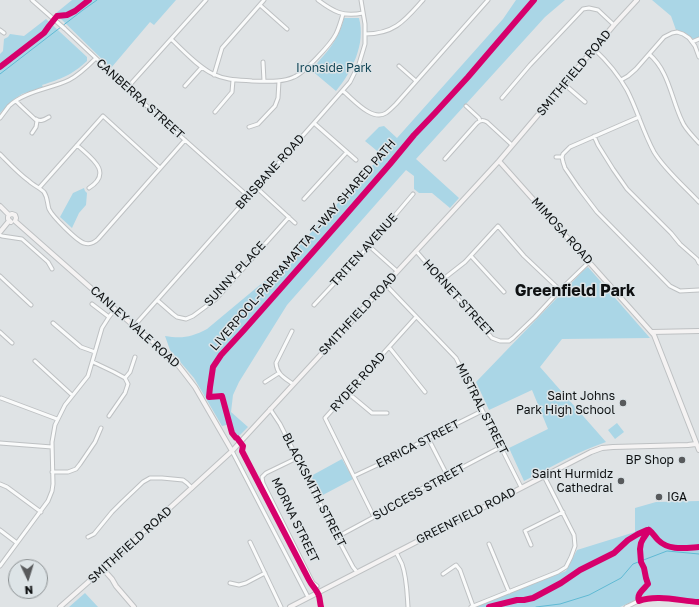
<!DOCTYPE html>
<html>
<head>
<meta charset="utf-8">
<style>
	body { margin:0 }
	#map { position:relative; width:699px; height:607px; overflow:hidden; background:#dfe3e5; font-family:"Golos Text",sans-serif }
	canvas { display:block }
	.north { position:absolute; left:8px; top:559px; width:40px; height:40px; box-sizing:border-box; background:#dde4e7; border:1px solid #8b9092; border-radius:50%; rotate:176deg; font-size:11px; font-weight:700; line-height:16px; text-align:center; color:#0f1112 }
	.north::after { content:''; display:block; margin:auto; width:14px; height:18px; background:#585a5c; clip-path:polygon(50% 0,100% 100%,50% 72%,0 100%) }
</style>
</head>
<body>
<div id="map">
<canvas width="699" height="607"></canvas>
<div class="north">N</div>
</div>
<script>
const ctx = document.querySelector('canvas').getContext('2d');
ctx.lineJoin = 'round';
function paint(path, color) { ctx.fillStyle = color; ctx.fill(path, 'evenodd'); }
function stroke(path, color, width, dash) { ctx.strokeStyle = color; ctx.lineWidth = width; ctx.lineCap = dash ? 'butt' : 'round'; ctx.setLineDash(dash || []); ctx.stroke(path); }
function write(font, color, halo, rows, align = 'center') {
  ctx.font = font + ' "Golos Text",sans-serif'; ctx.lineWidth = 3; ctx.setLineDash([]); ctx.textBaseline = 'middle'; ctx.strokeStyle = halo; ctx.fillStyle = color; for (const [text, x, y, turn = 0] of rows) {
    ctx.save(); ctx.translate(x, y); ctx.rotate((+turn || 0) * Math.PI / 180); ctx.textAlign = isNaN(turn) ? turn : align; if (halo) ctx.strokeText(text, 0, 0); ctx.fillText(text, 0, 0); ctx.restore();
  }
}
const green = new Path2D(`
	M72 0H176L154 25 150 22 111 68 58 16 56 13Z
	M516 0H565L545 17 416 159 459 198 450 208 432 193H419L414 189V176L406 170 287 305 239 382 233 395 231 412 248 427 240 435 235 437 233 434 231 424 222 426 194 378 170 350 165 336C182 339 192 337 207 329L273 274 382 155 365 141 379 127 384 126 397 138 503 19Z
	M652 0H699V37L693 39C688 34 683 31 676 30L671 16Z
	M344 18H359C366 44 352 72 336 91L311 70C326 53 339 40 344 18Z
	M46 19 87 57V61C72 75 61 79 42 85L43 87 22 94 13 100 0 113V54L3 51 4 39 8 37 10 34 24 36Z
	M84 188 85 191 87 193 86 205 79 213 72 228 60 217 73 193Z
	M588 267 650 338 562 339 540 367 606 442C577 452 551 467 524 481L509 448 548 429 532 390 489 410 476 382 583 271Z
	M617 423 624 432 615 439 608 430Z
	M342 459 353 479 321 496 311 476Z
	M699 501V600L647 595 620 607H476L566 571 577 550 635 532V508L656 502Z
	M85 593 98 607H69Z`);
const stream = new Path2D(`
	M0 74 83 10 97 0
	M536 607 560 604 589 595 621 578 633 564 667 551 699 554`);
const street = new Path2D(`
	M32 0 65 29 149 108 249 197
	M318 0C334 12 343 17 363 13
	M260 5 287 29
	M0 30 4 33
	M365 34C395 34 405 20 423 0
	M171 39C184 51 197 66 213 74 225 80 239 80 252 81 265 81 281 83 294 77 304 73 331 44 336 34 339 28 341 21 343 14
	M692 42 699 39
	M594 49C607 61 618 74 627 90 637 109 643 132 654 152 664 169 685 187 699 202
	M649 54C669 71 671 98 682 121 685 129 693 136 699 143
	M263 62 264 81
	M399 66 416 81
	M214 75 222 48 264 0
	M621 80 628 76 636 69 664 37 672 33 677 32 683 34 689 38 695 46 699 57
	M564 84 585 102
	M185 86 202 67
	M127 88 206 0
	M343 91C353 99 372 122 386 113 389 111 393 107 396 104L488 0
	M502 98 530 65 583 9 589 8 598 10 614 25
	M16 101 21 106 37 121 36 127 32 133
	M466 106 479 118 480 121
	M215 112 232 92 233 80
	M639 117 570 147 563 154 562 157 563 162 565 168 578 187 597 212 670 286 680 291 699 290
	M0 118C3 114 6 110 9 106 25 91 50 89 69 80 79 75 87 67 95 59
	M36 119C40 122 44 120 49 117
	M314 123 356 160
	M249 127 258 124 275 106 278 98 279 81
	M594 136 598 145 613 169 627 189 671 233 680 244 697 259 699 263
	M77 145C90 157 114 172 89 188
	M0 154C9 163 18 173 29 181 33 185 40 188 44 192 48 198 47 203 49 209 52 216 77 241 84 243 90 245 94 243 98 239L185 140
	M556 157H562
	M445 159 477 123C481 120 483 120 487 122L512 145
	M39 188 103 116 160 168
	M257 188 295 223
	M304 199 347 152
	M0 235 2 236 22 239 48 262 52 269
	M369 246 397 271
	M416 251 492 338 500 341H509L513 338 535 317 560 290 589 262
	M471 256 504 292
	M0 276 31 305
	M442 280 465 262 498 226 524 256 560 290
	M385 284 456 358 521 487
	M157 300 173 314 177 317 186 319 193 316 216 299 289 217
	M92 304 109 317
	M314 305 369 246 413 194
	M53 323 81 347 95 352
	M134 326 314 123 350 82 359 64 365 44V24L361 0
	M292 331 276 363C277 375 285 378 293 384
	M0 332 12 343
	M389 347 425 392
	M35 361 72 395
	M93 362 114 372 125 378 128 384 125 393 109 416
	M125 378 130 372 135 357
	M265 382 279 373
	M348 393 372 413H387
	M1 398 57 419
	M270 409 280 424 337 537 353 567 357 572
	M428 438 447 475
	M0 443 52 447
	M232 451 308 597
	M297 458 266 473 262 477 263 483 313 583 317 586
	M52 472H68L76 469 80 464 95 442 101 428
	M354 476 386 461 428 438 482 411
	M0 484 7 487 41 512
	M374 517 325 418 416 317
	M0 530 17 543
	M88 537 94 534 112 512 122 502 143 482 150 478H162L183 480 187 483 192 488
	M337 537 374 517 407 501 421 489 501 447
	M250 542 281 607
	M489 544 509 592
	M531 545 525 531 563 512
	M396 552C398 556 400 560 402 564 407 578 407 593 408 607
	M0 566 48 501 52 491 53 484 52 442 55 425 65 405 88 376 102 328 109 317 115 309
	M443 574 456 565 460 570 473 606
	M230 583 239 585 246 583 265 573
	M471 607 558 572 566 567 571 557 575 546 574 535 544 476
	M626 607C633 604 640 599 647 598 661 596 684 601 699 602`);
const secondary = new Path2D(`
	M499 161 654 335 699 450
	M0 206 9 215
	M9 215 8 217V219L11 222
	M9 215 12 214 15 215 16 218 15 221
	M15 221 134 326 166 353 174 360 185 374 195 387 232 451
	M0 232 9 221
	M652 332 699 331
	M103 569 112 579 116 586 134 607
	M60 607 103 569 232 451 499 161 614 25 637 0
	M290 607 591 452 602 448 613 447 688 445 696 444`);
const cycleway = new Path2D(`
	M0 67 44 33 49 26 57 16 67 15 75 11 89 0
	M649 530 643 539 641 543 640 549 641 562 644 568 646 578 648 584C644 589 636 594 639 601 657 594 680 601 699 602
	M649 530C653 533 655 537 658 540 669 551 685 548 699 547
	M321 607C320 603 320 600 319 596 317 590 312 586 309 580L242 451 243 446 237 438H236L232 433 222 396 209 397 210 387 213 367 221 355 244 330 343 218 390 164 414 135 435 113 468 77 534 0
	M489 607 517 600H524L533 598 561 583 580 570 614 553 628 540 638 534 647 530H649`);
const markers = [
	[623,403,4,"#585a5c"],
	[682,460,4,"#585a5c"],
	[621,481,4,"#585a5c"],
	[659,497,4,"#585a5c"]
];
const parkNames = [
	["Ironside Park",334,68]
];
const streetNames = [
	["SMITHFIELD ROAD",574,73,-50],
	["CANBERRA STREET",140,99,42],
	["BRISBANE ROAD",270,172,-48],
	["MIMOSA ROAD",562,231,48],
	["LIVERPOOL-PARRAMATTA T-WAY SHARED PATH",303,245,-49],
	["TRITEN AVENUE",364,250,-48],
	["SUNNY PLACE",235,274,-47],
	["HORNET STREET",458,298,48],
	["SMITHFIELD ROAD",358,314,-47],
	["CANLEY VALE ROAD",135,327,42],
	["RYDER ROAD",358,382,-48],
	["MISTRAL STREET",482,409,63],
	["ERRICA STREET",418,444,-27],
	["BLACKSMITH STREET",314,490,63],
	["SUCCESS STREET",419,492,-29],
	["GREENFIELD ROAD",466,516,-27],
	["MORNA STREET",295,520,64],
	["SMITHFIELD ROAD",130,545,-42]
];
const poiNames = [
	["Saint Johns",615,396],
	["Park High School",615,410],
	["BP Shop",674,460],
	["Saint Hurmidz",613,474],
	["Cathedral",613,488],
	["IGA",667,497,"left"]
];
const districtNames = [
	["Greenfield Park",575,291]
];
paint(green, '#aad6e6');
stroke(stream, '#60bad4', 1);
stroke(street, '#bec1c3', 5);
stroke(secondary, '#bec1c3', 6);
stroke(street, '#fafbfb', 3);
stroke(secondary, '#f5f3f3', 4);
stroke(cycleway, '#d6006c', 6);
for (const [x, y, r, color] of markers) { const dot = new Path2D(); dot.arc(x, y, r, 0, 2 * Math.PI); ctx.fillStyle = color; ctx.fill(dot); stroke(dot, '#dde4e7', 1.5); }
write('12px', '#144757', '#dde4e7', parkNames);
write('12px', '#0f1112', '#dde4e7', streetNames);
write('12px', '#0f1112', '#dde4e7', poiNames, 'right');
write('bold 16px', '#0f1112', '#dde4e7', districtNames);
</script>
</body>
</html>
